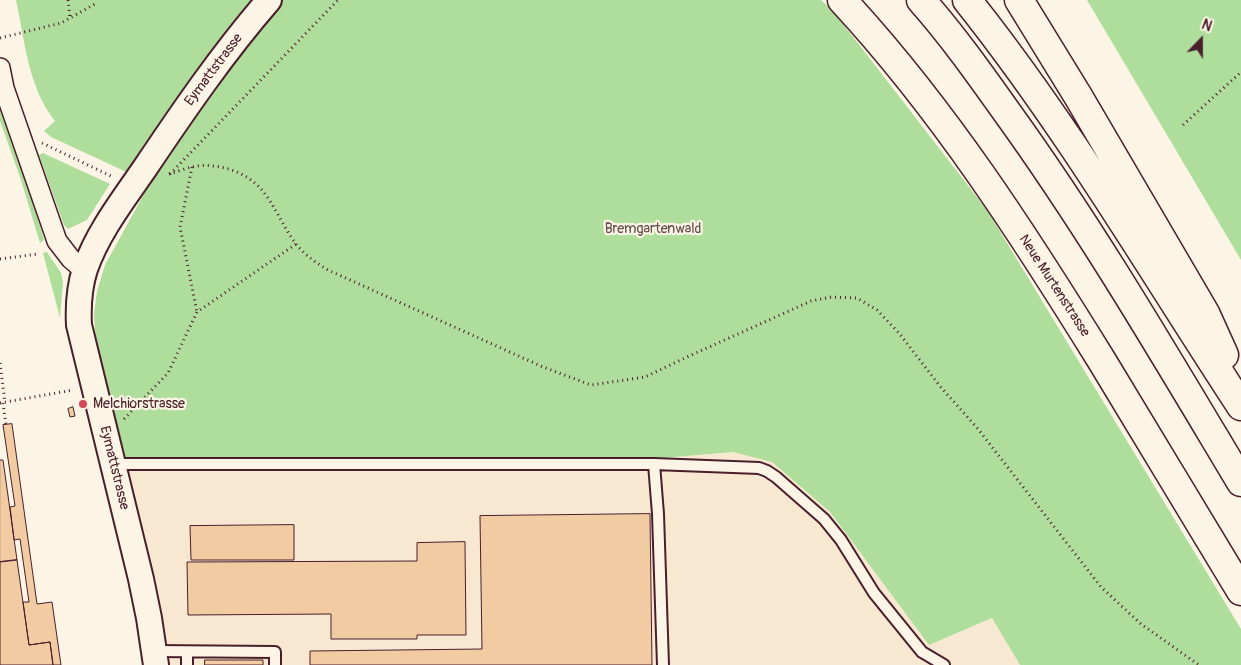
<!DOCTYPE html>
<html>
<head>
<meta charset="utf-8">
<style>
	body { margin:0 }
	#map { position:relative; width:1241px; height:665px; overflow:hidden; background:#fcf5e5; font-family:Pangolin,sans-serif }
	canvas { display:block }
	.north { position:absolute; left:1176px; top:15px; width:50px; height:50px; -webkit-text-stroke:4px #fcf5e5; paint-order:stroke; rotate:22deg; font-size:14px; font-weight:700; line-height:20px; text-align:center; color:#4a1f2b }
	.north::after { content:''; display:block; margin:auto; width:18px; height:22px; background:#4a1f2b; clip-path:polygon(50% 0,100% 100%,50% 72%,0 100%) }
</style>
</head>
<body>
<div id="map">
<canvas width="1241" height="665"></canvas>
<div class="north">N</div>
</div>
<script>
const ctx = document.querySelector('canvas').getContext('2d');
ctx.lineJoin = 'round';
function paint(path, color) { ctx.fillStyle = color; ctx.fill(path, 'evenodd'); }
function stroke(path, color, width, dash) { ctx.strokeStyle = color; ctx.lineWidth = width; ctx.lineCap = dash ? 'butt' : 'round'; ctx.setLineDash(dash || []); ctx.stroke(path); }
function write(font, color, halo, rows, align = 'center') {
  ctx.font = font + ' Pangolin,sans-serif'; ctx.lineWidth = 4.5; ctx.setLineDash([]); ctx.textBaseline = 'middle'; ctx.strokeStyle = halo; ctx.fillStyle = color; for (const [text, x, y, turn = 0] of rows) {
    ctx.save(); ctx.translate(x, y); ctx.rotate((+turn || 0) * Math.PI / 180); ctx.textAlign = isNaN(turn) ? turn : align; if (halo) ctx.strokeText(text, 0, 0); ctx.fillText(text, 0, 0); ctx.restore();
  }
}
const built = new Path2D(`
	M733 452 772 462 830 512 929 645 993 618 1020 665H165L120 457 663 458Z`);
const green = new Path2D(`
	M16 0H821L833 11 987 210 1241 629V665H1020L992 618 929 645 830 512 772 462 733 452 663 458 120 457 97 361 94 314 97 291 105 265 150 183 51 137 44 131 55 121C28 87 25 42 16 0Z
	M1087 0H1241V260Z
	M0 108 25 176 44 240 40 243 20 177 0 121Z
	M43 153 110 184 87 220 68 229 64 225 39 155Z
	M47 252 61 273 63 283 60 318 43 253Z`);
const building = new Path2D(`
	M73 407 75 416 70 417 68 409Z
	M12 424 37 604 52 602 61 665H53L50 642 29 645 23 602H29L20 539 14 540 10 507 15 506 3 425Z
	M0 460H3L17 560 0 562Z
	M650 514 652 665H310V651L482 649 480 516Z
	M294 525V560H191L190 526Z
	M465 542 466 635H417V639H331V614L188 615 187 562 417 561V543Z
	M17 560 29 645 50 642 53 665H0V562Z
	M205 660H263V665H205Z`);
const path = new Path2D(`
	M68 0 70 19
	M0 38 61 23 95 4
	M1183 125 1241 72
	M42 143 113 177
	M192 167 180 227 197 312
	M169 174C176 172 184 169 191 167 215 162 244 170 261 189 275 205 283 227 296 244 305 255 316 263 328 270L543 367 591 385 645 377 687 357 811 301 831 297 857 298 877 310 899 333 939 385 978 429 1101 587 1141 624 1199 665
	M170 174 338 0
	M0 259 38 254
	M0 363 5 402
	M0 403 73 390
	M3 403 6 425
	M124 419 168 373 197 312 296 244`);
const service = new Path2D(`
	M113 464H654L759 468 767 471 776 477 824 519 841 540 874 593 922 652 944 665
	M654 464 658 514 663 665
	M154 651 275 652V665
	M187 665V652`);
const minor = new Path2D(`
	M0 68 4 88 57 241 71 259 85 271`);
const tertiary = new Path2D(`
	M156 665 149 618 141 579 79 325C78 306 79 288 85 269 98 232 123 200 145 168 184 110 223 53 269 0`);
const primary = new Path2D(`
	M842 0C943 109 1024 235 1102 361 1148 438 1195 514 1241 591`);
const motorway = new Path2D(`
	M921 0C952 35 979 73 1006 111 1092 230 1166 357 1241 482
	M967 0C1069 128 1151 269 1241 406
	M1019 0 1078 96 1205 313 1224 355`);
const markers = [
	[83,404,5,"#d1495b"]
];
const streetNames = [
	["Eymattstrasse",214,70,-53],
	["Neue Murtenstrasse",1054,286,57],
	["Eymattstrasse",114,468,76]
];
const parkNames = [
	["Bremgartenwald",653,229]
];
const poiNames = [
	["Melchiorstrasse",93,404]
];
paint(built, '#f9e8d1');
paint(green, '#afdd9c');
paint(building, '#f1cba1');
stroke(building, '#4a1f2b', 1);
stroke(service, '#4a1f2b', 14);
stroke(minor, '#4a1f2b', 22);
stroke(tertiary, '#4a1f2b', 28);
stroke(primary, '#4a1f2b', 31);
stroke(motorway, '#4a1f2b', 31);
stroke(path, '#4a1f2b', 3, [1, 4]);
stroke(service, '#fcf5e5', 10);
stroke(minor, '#fcf5e5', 19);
stroke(tertiary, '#fcf5e5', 24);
stroke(primary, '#fcf5e5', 28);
stroke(motorway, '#fcf5e5', 28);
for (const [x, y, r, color] of markers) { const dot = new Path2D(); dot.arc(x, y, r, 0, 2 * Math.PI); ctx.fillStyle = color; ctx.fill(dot); stroke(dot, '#fcf5e5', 2); }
write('14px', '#4a1f2b', '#fcf5e5', streetNames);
write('14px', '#634e47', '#fcf5e5', parkNames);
write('14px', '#4a1f2b', '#fcf5e5', poiNames, 'left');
</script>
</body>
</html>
